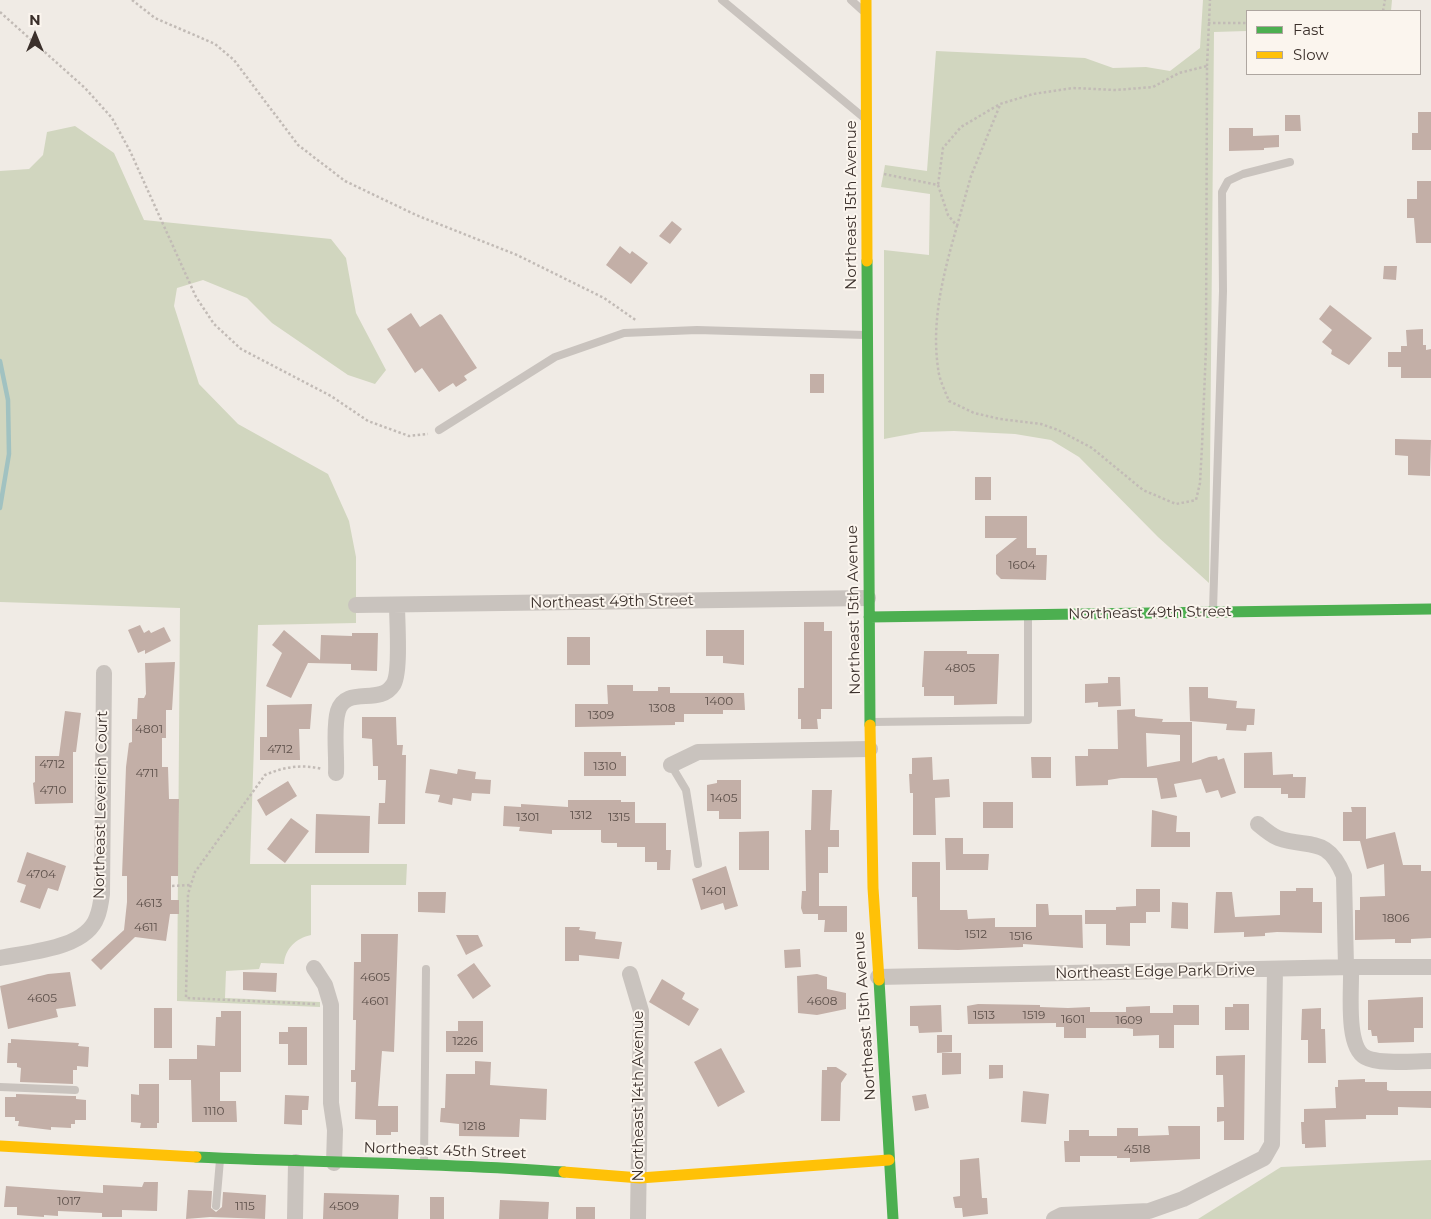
<!DOCTYPE html>
<html>
<head>
<meta charset="utf-8">
<style>
	body { margin:0 }
	#map { position:relative; width:1431px; height:1219px; overflow:hidden; background:#f0ebe5; font-family:Montserrat,sans-serif }
	canvas { display:block }
	.legend { position:absolute; left:1246px; top:10px; width:175px; height:65px; box-sizing:border-box; background:#fbf5ee; border:1px solid #aea6a0; margin:0; padding:6px 9px; list-style:none; font-size:15px; color:#3b302b }
	.legend li { display:flex; align-items:center; gap:10px; height:25px }
	.legend b { width:25px; border:1px solid #aea6a0 }
	.north { position:absolute; left:10px; top:10px; width:50px; height:50px; -webkit-text-stroke:4px #fbf5ee; paint-order:stroke; rotate:0deg; font-size:14px; font-weight:700; line-height:20px; text-align:center; color:#3b302b }
	.north::after { content:''; display:block; margin:auto; width:18px; height:22px; background:#3b302b; clip-path:polygon(50% 0,100% 100%,50% 72%,0 100%) }
</style>
</head>
<body>
<div id="map">
<canvas width="1431" height="1219"></canvas>
<ul class="legend">
<li><b style="height:6px;background:#4caf50"></b>Fast</li>
<li><b style="height:6px;background:#ffc107"></b>Slow</li>
</ul>
<div class="north">N</div>
</div>
<script>
const ctx = document.querySelector('canvas').getContext('2d');
ctx.lineJoin = 'round';
function paint(path, color) { ctx.fillStyle = color; ctx.fill(path, 'evenodd'); }
function stroke(path, color, width, dash) { ctx.strokeStyle = color; ctx.lineWidth = width; ctx.lineCap = dash ? 'butt' : 'round'; ctx.setLineDash(dash || []); ctx.stroke(path); }
function write(font, color, halo, rows, align = 'center') {
  ctx.font = font + ' Montserrat,sans-serif'; ctx.lineWidth = 4; ctx.setLineDash([]); ctx.textBaseline = 'middle'; ctx.strokeStyle = halo; ctx.fillStyle = color; for (const [text, x, y, turn = 0] of rows) {
    ctx.save(); ctx.translate(x, y); ctx.rotate((+turn || 0) * Math.PI / 180); ctx.textAlign = isNaN(turn) ? turn : align; if (halo) ctx.strokeText(text, 0, 0); ctx.fillText(text, 0, 0); ctx.restore();
  }
}
const green = new Path2D(`
	M1203 0H1392L1391 11H1247V31L1214 32 1209 583 1158 537 1079 457 1051 440 1015 434 954 431 921 432 884 439V250L929 255 930 194 881 187 885 165 927 171 936 51 1085 58 1113 68 1146 67 1170 71 1200 48Z
	M75 126 114 153 144 220 331 239 346 258 356 313 386 370 375 384 348 375 272 323 247 298 203 280 177 288 174 306 199 384 238 424 328 474 349 521 356 557V623L258 625 250 864H407L406 885H311V935C296 938 285 949 284 964L261 963 259 969 226 971 225 998 320 1002V1007L177 1001 180 608 0 602V171L29 169 43 155 47 132Z
	M1431 1160V1219H1198L1281 1167Z`);
const stream = new Path2D(`
	M0 361 8 400 9 454 0 508`);
const building = new Path2D(`
	M1418 112H1431V150H1412V133H1418Z
	M1285 115H1300L1301 131H1285Z
	M1229 128H1253V136L1279 135V147L1264 148V150L1229 151Z
	M1417 181H1431V243H1416L1414 218H1407V199H1417Z
	M672 221 682 229 670 244 659 236Z
	M620 246 630 254 632 251 648 263 631 284 606 265Z
	M1384 266H1397L1396 280 1383 279Z
	M1330 305 1372 338 1349 365 1331 354 1332 350 1322 342 1332 330 1319 319Z
	M411 313 420 327 440 314 442 315 477 368 464 376 467 380 456 387 453 383 439 392 422 368 415 373 387 329Z
	M1423 329V345H1426V350L1431 349V378H1401V367H1388V352H1401V346H1407L1406 330Z
	M810 374H824V393H810Z
	M1395 439 1431 440 1430 476 1408 475V456L1395 455Z
	M975 477H991V500H975Z
	M985 516H1027V548H1036V555H1047L1046 580 1001 579 996 574V555L1017 538H985Z
	M804 622H824V631H832V709H821V719H817L818 729H801V719H798V688H804Z
	M140 625 144 633 149 630 151 633 164 627 171 641 145 654V650L138 653 128 630Z
	M284 630 320 660 321 635 352 636V633H378L377 671 351 670V664L308 663 291 698 266 686 282 653 272 645Z
	M706 630H744V665L723 663V656H706Z
	M567 637H590V665H567Z
	M924 651H967V654H999L997 704 954 705V696H924V687H922Z
	M175 662 172 710H166V738H162V767H168L169 799H179L178 876H171V900H179V914H170L166 941 135 937 101 970 91 960 124 930 127 902V876H122L126 767 129 743 132 742V719H137L138 698H144L146 694 145 663Z
	M1108 677H1120L1121 706 1098 707V702L1085 703V684L1108 683Z
	M607 685H633V691H658V687H670V693H744L745 710H723V714H684V722H675V725L575 727V704H608Z
	M1189 687H1208V698L1237 701 1236 708 1255 709 1254 725H1247L1246 731 1226 730 1227 724 1190 721Z
	M312 704 310 729H299L300 760H260V737H267V705Z
	M1135 709V716L1138 717 1163 719 1162 722H1192V763L1209 757 1217 756 1218 760 1224 758 1236 793 1221 798 1218 790 1206 793 1201 779 1174 784 1177 797 1161 799 1157 778H1121L1108 780V785L1076 786 1075 756H1088V749H1118L1117 710ZM1146 733 1180 735V761L1147 767Z
	M65 711 81 713 76 752H73V803L35 804 33 783 35 782V756H59Z
	M362 717H396L397 745H403L402 755H406L405 824H378L379 803H385L386 780H378V766H373L372 739 362 738Z
	M584 752H621V756H626V776H584Z
	M1272 752 1273 775 1293 774V777H1306L1305 798H1288V794H1281V788H1244V753Z
	M932 757 933 780 949 779 950 797 935 798 936 835H913V793H910L909 774H912V758Z
	M1031 757H1051V778H1032Z
	M430 769 457 774 458 769 476 772 475 779 491 780 490 794 472 793 471 801 453 798 452 805 438 802 440 795 425 793Z
	M717 780H741V819H719V811H707V785L717 783Z
	M288 781 297 796 266 816 257 800Z
	M812 790H832L830 830H839V847H828V873H819V906H847V932H824L825 920H818V914H803L801 908 802 891H806L805 830H811Z
	M568 800H621V802H635V823H666V850H671L670 870H657V862H645V847H617V843H603L601 842V830H552V834L519 831 520 827 503 826 504 806 521 807V804L568 807Z
	M983 802H1013V828H983Z
	M1351 807H1366V839L1395 832 1403 865H1421V871H1431V938L1411 939V943H1395V939L1355 940V910H1360V897L1385 896 1384 864 1367 869 1360 841H1343V812H1352Z
	M1152 810 1177 816 1176 832H1190V847H1151Z
	M316 814 370 816 369 853H315Z
	M291 818 309 831 285 863 267 849Z
	M769 831V870H739V832Z
	M945 838H963V854H989L988 870H946Z
	M27 852 66 866 58 891 48 888 40 909 20 902 26 885 17 882Z
	M912 862H940V910H967L968 919 995 918V927H1036V904H1048L1049 915H1082L1083 948 1023 944V947L958 950 918 949 917 897H912Z
	M726 866 738 906 725 910 723 903 701 910 692 879Z
	M1296 888H1313V902H1322V933L1277 932 1265 933V936L1244 937V932L1214 933 1216 892H1232L1235 917 1280 915V891H1296Z
	M1136 889H1160V912H1146V923H1130V946L1106 945V924H1085V910H1116V907L1136 906Z
	M418 892H446L445 913 418 912Z
	M1172 902 1188 903V929L1171 928Z
	M565 927H580L579 930 596 932 595 939 622 942 619 959 579 955V961H565Z
	M361 934H398L394 1052 382 1051 378 1106H398V1132H391V1135H376V1120L355 1119 356 1082H351V1070H355L356 1020H353L354 962H361Z
	M456 935H478L483 946 466 955Z
	M800 949 801 967 785 968 784 950Z
	M474 963 491 986 473 999 457 975Z
	M70 972 76 1006 56 1009 58 1017 8 1029 0 986 48 974Z
	M243 972 277 973 276 992 243 990Z
	M817 974 827 977V989L846 993V1009L817 1015 798 1013 797 976Z
	M662 979 685 993 682 999 699 1009 689 1026 649 1002Z
	M1423 997V1028H1414V1042L1378 1043 1377 1036H1372L1371 1030H1368V1000Z
	M978 1004 1040 1005V1007L1068 1008 1090 1007V1012H1126V1007L1150 1006V1013H1173V1005H1199V1025H1174V1048H1159V1035L1133 1036V1029L1126 1028H1086V1038H1064V1027H1056V1023L968 1024 967 1006Z
	M1233 1004H1249V1030H1225V1007H1233Z
	M941 1005 942 1032 919 1033 918 1026H910V1006Z
	M154 1008H172V1048H154Z
	M1321 1008V1029H1325L1326 1063H1308V1040H1301L1302 1009Z
	M221 1011H241V1072H220V1101H236L237 1122H192L191 1080H169V1059H197V1045L215 1046 216 1017H221Z
	M458 1021H483V1052H446V1031H458Z
	M288 1027H307V1065H288V1044H279V1032H288Z
	M937 1035H952V1052L937 1053Z
	M11 1039 79 1043 78 1046 89 1047 88 1067 77 1066V1070H73V1084L20 1082 21 1068 17 1067V1063H7L8 1043H11Z
	M721 1048 745 1092 718 1107 694 1062Z
	M942 1053H961V1074L942 1075Z
	M1245 1055 1244 1140H1224V1121L1217 1122V1107H1224L1223 1075H1216V1056Z
	M475 1061 491 1062 490 1085 547 1089 546 1120 520 1119 519 1137 459 1136V1124L440 1122 441 1108H445L446 1074H475Z
	M989 1065H1003V1078L989 1079Z
	M827 1067H836L847 1074 841 1083 840 1121H821L822 1070H827Z
	M1365 1079V1082H1387V1090L1390 1091H1431V1108L1398 1107V1115H1366V1119L1325 1120 1326 1147 1305 1148V1144H1302L1301 1122H1304V1109L1336 1108 1335 1087H1338V1080Z
	M139 1084H159V1123H157V1128H140L141 1123 131 1122V1094L139 1095Z
	M1023 1091 1049 1094 1046 1124 1021 1122Z
	M16 1094 72 1096H76V1099L86 1100V1120H75V1124H71V1128L51 1127V1130L18 1126 19 1121H15V1117H5V1097H16Z
	M926 1094 929 1108 915 1111 912 1096Z
	M285 1095 309 1096 308 1110H302V1125L284 1124Z
	M1168 1126H1200V1159L1130 1162V1158H1117V1156H1080V1162H1065L1064 1141H1069V1130H1089V1136H1117V1128H1138V1136L1169 1135Z
	M979 1158 982 1198H987L988 1214 963 1217 962 1208H955L953 1197 960 1196V1160Z
	M144 1182H158L157 1211 122 1210V1217H102V1213L58 1211V1216L44 1215V1217L17 1215V1207H4L6 1186 103 1193V1185L142 1187Z
	M188 1190 212 1191 211 1208 216 1212 222 1207 223 1192 266 1195 265 1219 210 1217 186 1219Z
	M324 1193 399 1195 398 1219H323Z
	M430 1197H444V1219H430Z
	M500 1200 549 1202 548 1219H499Z
	M576 1207H595V1219H576Z`);
const path = new Path2D(`
	M132 0 155 18 215 44 234 60 298 145 345 181 416 215 517 255 604 298 637 321
	M1383 11 1385 0
	M0 12 85 88 112 118 130 151 196 297 214 324 241 349 331 396 368 421 409 436 428 434
	M1208 23H1247
	M1207 66 1210 0
	M884 174 938 185 948 215 957 226C944 272 931 319 938 368 939 379 945 391 949 401L974 413 1000 419 1041 424 1058 430 1092 448 1143 490 1176 504 1196 500 1200 483 1202 446 1206 348 1207 66 1179 73 1153 87 1116 90 1073 88 1033 94 1000 104 961 127 943 148 938 185
	M957 226 971 176 1000 105
	M172 886 191 885
	M315 1004 186 998 188 894 195 872 265 775C283 767 302 764 322 769`);
const lane = new Path2D(`
	M722 0 863 117
	M851 0 862 10
	M439 430 555 357 624 333 697 330 865 335
	M1213 610 1223 291 1222 192 1228 181 1243 174 1290 162
	M873 722 1028 720V616
	M671 765 686 790 698 864
	M0 1087 75 1090
	M424 1163 426 969
	M216 1206 220 1160`);
const street = new Path2D(`
	M356 605 868 598
	M671 765 698 752 870 749
	M336 773C337 756 333 727 338 711 346 685 380 706 393 685 401 674 397 621 397 605
	M1258 824C1264 829 1271 835 1278 838 1310 849 1327 835 1344 876L1346 967
	M0 958C29 952 86 949 97 917 100 910 101 902 102 894L104 673
	M1351 967C1352 987 1345 1046 1365 1057 1379 1065 1414 1061 1431 1061
	M314 968 325 985 331 1005V1103L335 1130 334 1163
	M630 974 641 1011 638 1219
	M878 977 1351 967H1431
	M295 1219 296 1162
	M1054 1219 1062 1215 1149 1211 1183 1199 1264 1158 1272 1144 1275 970`);
const fast = new Path2D(`
	M867 261 870 725
	M869 617 1431 609
	M879 980 893 1219
	M196 1157C319 1163 442 1162 564 1172`);
const slow = new Path2D(`
	M866 0 867 261
	M870 725 873 888 879 980
	M0 1146 196 1157
	M564 1172 640 1178 889 1160`);
const numberNames = [
	["1604",1022,565],
	["4805",960,668],
	["1400",719,701],
	["1308",662,708],
	["1309",601,715],
	["4801",149,729],
	["4712",280,749],
	["4712",52,764],
	["1310",605,766],
	["4711",147,773],
	["4710",53,790],
	["1405",724,798],
	["1312",581,815],
	["1301",528,817],
	["1315",619,817],
	["4704",41,874],
	["1401",714,891],
	["4613",149,903],
	["1806",1396,918],
	["4611",146,927],
	["1512",976,934],
	["1516",1021,936],
	["4605",375,977],
	["4605",42,998],
	["4601",375,1001],
	["4608",822,1001],
	["1513",984,1015],
	["1519",1034,1015],
	["1601",1073,1019],
	["1609",1129,1020],
	["1226",465,1041],
	["1110",214,1111],
	["1218",474,1126],
	["4518",1137,1149],
	["1017",69,1201],
	["1115",245,1206],
	["4509",344,1206]
];
const streetNames = [
	["Northeast 15th Avenue",852,205,-90],
	["Northeast 49th Street",612,602,-1],
	["Northeast 15th Avenue",854,610,-91],
	["Northeast 49th Street",1150,613,-1],
	["Northeast Leverich Court",101,805,-89],
	["Northeast Edge Park Drive",1155,972,-1],
	["Northeast 15th Avenue",865,1016,-94],
	["Northeast 14th Avenue",639,1096,-90],
	["Northeast 45th Street",445,1151,2]
];
paint(green, '#d1d6bf');
stroke(stream, '#a1c2c1', 4.5);
paint(building, '#c3afa7');
stroke(path, '#c2bbb6', 2.5, [2.5, 2.5]);
stroke(lane, '#c9c3be', 8);
stroke(street, '#c9c3be', 16);
stroke(fast, '#4caf50', 11);
stroke(slow, '#ffc107', 11);
write('12px', '#5d504a', null, numberNames);
write('15px', '#3b302b', '#fbf5ee', streetNames);
</script>
</body>
</html>
